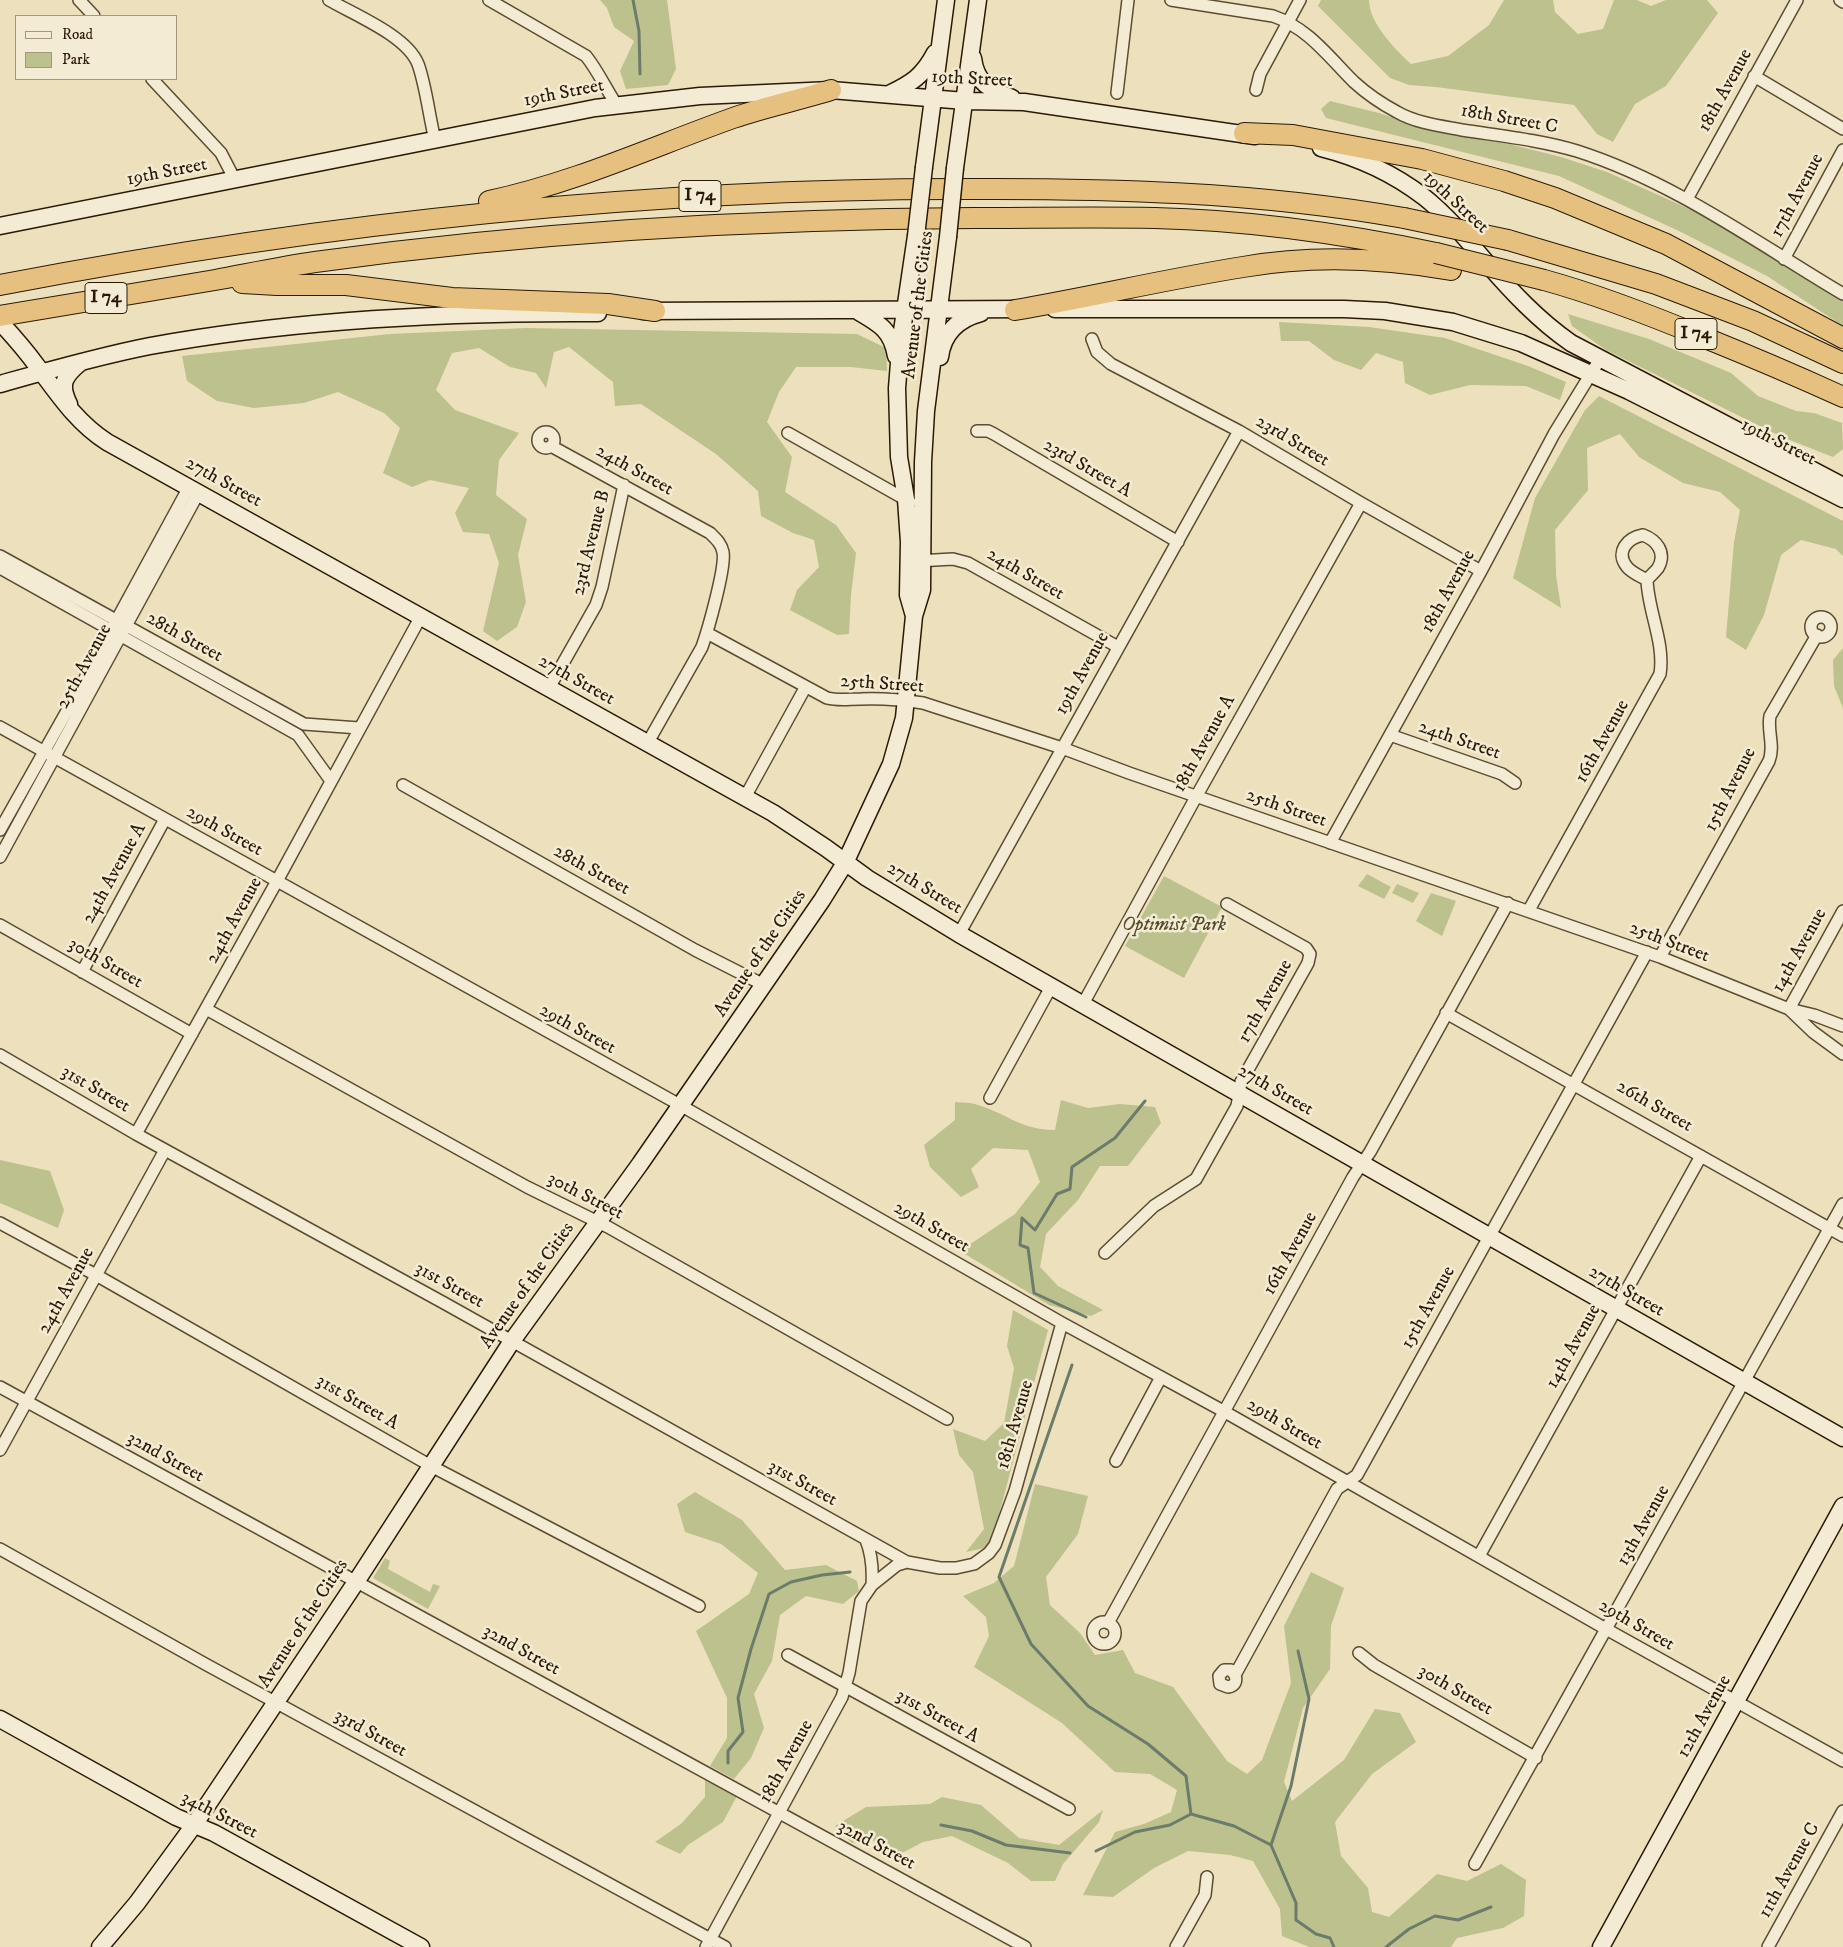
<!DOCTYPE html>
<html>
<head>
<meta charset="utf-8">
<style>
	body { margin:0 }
	#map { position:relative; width:1843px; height:1947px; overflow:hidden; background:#ede0bd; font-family:"IM FELL DW Pica",serif }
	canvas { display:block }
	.legend { position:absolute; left:15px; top:15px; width:162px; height:65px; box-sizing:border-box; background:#f3ebd4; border:1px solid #a39780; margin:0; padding:6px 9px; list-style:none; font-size:15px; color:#2a1a03 }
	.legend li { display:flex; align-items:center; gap:10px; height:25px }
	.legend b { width:25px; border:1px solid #a39780 }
</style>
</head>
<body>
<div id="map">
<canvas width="1843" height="1947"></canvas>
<ul class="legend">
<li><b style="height:6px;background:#f3ebd4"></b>Road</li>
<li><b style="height:14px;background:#bcc18e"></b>Park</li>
</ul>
</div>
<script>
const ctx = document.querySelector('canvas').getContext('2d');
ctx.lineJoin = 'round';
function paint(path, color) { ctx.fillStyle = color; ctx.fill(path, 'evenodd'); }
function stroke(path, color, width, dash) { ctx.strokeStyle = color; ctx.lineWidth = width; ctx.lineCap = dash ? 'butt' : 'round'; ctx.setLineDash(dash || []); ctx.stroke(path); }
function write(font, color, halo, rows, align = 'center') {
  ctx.font = font + ' "IM FELL DW Pica",serif'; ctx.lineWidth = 5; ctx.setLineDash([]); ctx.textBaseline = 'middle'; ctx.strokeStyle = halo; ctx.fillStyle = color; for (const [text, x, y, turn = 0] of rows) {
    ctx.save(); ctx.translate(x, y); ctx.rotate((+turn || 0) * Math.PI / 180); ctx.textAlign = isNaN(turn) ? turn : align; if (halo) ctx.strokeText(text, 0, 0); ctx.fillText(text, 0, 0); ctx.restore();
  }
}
const green = new Path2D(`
	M600 0H667L676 69 668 85 626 89 620 71 634 41 614 27 607 8Z
	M1321 0H1369C1369 23 1395 49 1411 64L1448 56 1489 25 1504 0H1553L1555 12 1578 34 1603 29 1614 0H1637L1651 6 1666 0H1707L1718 13 1666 86 1635 104 1613 142 1597 134 1574 105 1436 87 1409 85 1390 78 1318 6Z
	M1330 101 1379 113 1437 132 1501 142 1561 157 1607 172 1696 212 1843 299V326L1767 276 1679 231 1559 176 1326 118 1321 109Z
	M1568 314 1649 339 1731 373 1758 396 1796 411 1814 413 1842 423 1843 449 1833 457 1782 437 1606 350 1572 326Z
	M1279 322 1369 327 1445 338 1528 366 1566 382 1560 400 1526 386 1470 385 1430 395 1405 383 1403 362 1376 353 1361 370 1334 360 1309 341H1281Z
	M526 328 857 334 886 348 887 371 851 367H796L779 392 767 422 792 457 785 492 836 525 856 553 851 595 849 634 837 635 790 610 797 590 819 567 814 540 793 533 761 516 758 491 716 454 641 404 615 406 613 382 569 347 554 352 546 388 536 373 510 367 479 348 452 353 436 390 455 410 519 433 499 460 496 495 527 519 518 555 526 602 517 627 497 641 483 631 499 563 489 534 463 532 455 513 469 488 430 480 412 487 383 473 400 428 384 413 338 392 304 403 254 408 217 401 187 381 182 356 390 334Z
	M1599 396 1843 521V556L1836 549 1801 540 1781 555 1764 615 1746 650 1726 637 1734 542 1740 510 1720 492 1683 483 1639 457 1620 434 1587 448 1588 490 1555 530 1556 575 1561 608 1513 578 1535 498 1585 410Z
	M1843 648V708L1834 686 1833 660Z
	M1367 874 1391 887 1384 899 1358 886Z
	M1164 876 1222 907 1184 978 1125 946Z
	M1397 884 1419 893 1413 903 1392 893Z
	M1431 893 1456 901 1442 936 1416 921Z
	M1061 1100 1088 1108 1120 1104 1155 1107 1161 1123 1128 1166H1100L1078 1200 1046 1234 1040 1267 1058 1286 1103 1310 1091 1316 1049 1305 960 1251 1015 1214 1040 1182 1028 1150 993 1148 971 1169 979 1187 961 1197 930 1167 924 1145 955 1120V1102C962 1103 971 1102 978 1105 1008 1114 1021 1130 1055 1130Z
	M0 1160 50 1171 64 1210 58 1228 0 1203Z
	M1013 1310 1048 1330 993 1537 985 1548 966 1552 984 1529 973 1472 959 1455 953 1429 985 1441 1004 1423 1014 1368 1007 1346Z
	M1035 1484 1088 1496 1078 1534 1046 1577 1050 1605 1080 1633 1095 1655 1123 1650 1135 1673 1173 1687 1227 1761 1247 1774 1262 1760 1291 1683 1284 1626 1311 1572 1344 1588 1331 1626 1330 1669 1303 1708 1284 1782 1292 1801 1344 1760 1375 1709 1400 1713 1416 1742 1372 1774 1335 1822 1341 1856 1368 1888 1372 1912 1389 1917 1437 1874 1467 1881 1501 1864 1526 1880 1524 1916 1503 1928 1457 1938 1451 1947H1309L1282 1936 1280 1909 1253 1861 1230 1855 1188 1851 1154 1868 1113 1897 1083 1895 1115 1832 1144 1824 1171 1812 1177 1790 1150 1774 1115 1772 1062 1723 974 1667 989 1636 986 1617 963 1596 994 1583 1014 1566Z
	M695 1492 742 1520 785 1570 826 1565 857 1581 859 1591 843 1604 806 1596 780 1615 772 1661 754 1694 764 1728 751 1758 734 1779 710 1766 727 1738V1698L696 1631 749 1594 758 1573 721 1544 685 1532 677 1504Z
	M385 1558 390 1561 388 1569 430 1592 433 1584 440 1586 428 1609 373 1578Z
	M705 1780 737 1796 723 1822 688 1845 680 1854 655 1842 681 1824 705 1797Z
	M942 1797 981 1805 1019 1838 1059 1845 1103 1810 1099 1822 1063 1864 1055 1881H1031L1008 1863 952 1836 923 1842 900 1854 870 1839 852 1843 835 1826 866 1807 930 1804Z`);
const stream = new Path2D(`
	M633 0 639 31 640 74
	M1086 1317 1034 1293 1028 1248 1020 1245 1022 1218 1035 1230 1057 1194 1070 1189 1072 1167 1115 1138 1145 1101
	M1072 1365 999 1577 1031 1644 1088 1706 1148 1744 1186 1776 1191 1814 1234 1826 1271 1845 1296 1903V1920L1316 1934 1330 1938 1334 1947
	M728 1763V1751L743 1732 738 1698 751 1649 769 1594 791 1582 822 1575 850 1572
	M941 1825 972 1831 1006 1845 1070 1853
	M1271 1845 1291 1786 1309 1699 1298 1651
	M1096 1851 1135 1832 1170 1825 1191 1814
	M1386 1947 1409 1929 1435 1916 1458 1920 1491 1907`);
const street = new Path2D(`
	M79 0 94 16
	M329 0C355 15 407 36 418 64 426 86 429 116 435 140
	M489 0 586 56C598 71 606 89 616 104
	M1171 0 1273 16C1308 28 1328 56 1354 82 1366 93 1382 104 1397 112 1416 123 1441 126 1462 130 1501 136 1540 140 1577 151 1674 182 1757 243 1843 294
	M1840 0 1843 2
	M1754 76 1843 129
	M152 79 221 153 235 180
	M1256 90 1260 74 1300 0
	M1117 93 1128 0
	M1687 199 1797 0
	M1784 259 1843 150
	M1092 339 1097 352 1111 364 1239 431 1361 503 1481 571
	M977 431H988L994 434 1178 542
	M538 440a8 8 0 1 1 16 0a8 8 0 1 1-16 0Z
	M788 433 910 502
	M551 446 710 533C716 539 721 543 723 552 726 567 708 630 702 647L647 744
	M1643 535C1656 540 1667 552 1658 568 1655 572 1650 576 1647 580 1640 576 1632 573 1627 567 1615 552 1627 538 1643 535Z
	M0 556 304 724 359 728
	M917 561 953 559 968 563 1118 647
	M0 568 298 735 331 781
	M1811 627a10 10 0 1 1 20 0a10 10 0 1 1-20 0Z
	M707 633 827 698C839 701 849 699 861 699 882 698 903 700 923 703L1062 748 1129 773 1660 957 1789 1009 1813 1032 1843 1054
	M549 688 596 605 602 587 624 485
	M0 727 680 1105 1062 1323 1225 1412 1606 1629 1843 1761
	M1390 735 1502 774 1515 783
	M403 785 695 950 764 985
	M744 799 805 688
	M0 830 76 695 189 487
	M1330 843 1481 571 1554 434 1600 359
	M0 857 199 492
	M1529 910 1660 674C1665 643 1648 611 1647 580
	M1843 911 1789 1009 1814 1015 1843 1026
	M0 925 192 1034
	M959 934 1239 431
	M1660 957 1769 761C1775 746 1767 731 1770 716L1817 635
	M82 972 165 819
	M1083 1004 1196 797 1361 503
	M206 1009 527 1187 608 1227 947 1419
	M1446 1013 1843 1236
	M0 1055 136 1134 444 1303 907 1562
	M990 1098 1051 987
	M136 1134 277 881 420 618
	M0 1223 96 1275 431 1466 699 1606
	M1105 1253 1154 1206 1196 1179 1237 1106 1241 1082 1308 963 1310 954 1306 948 1227 904
	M0 1387 1025 1947
	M0 1450 165 1150
	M1116 1461 1161 1377
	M866 1540C872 1555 873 1568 872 1585
	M0 1549 207 1665 725 1947
	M1479 1556 1701 1156
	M1093 1633a11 11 0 1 1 22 0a11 11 0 1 1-22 0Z
	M1108 1623 1353 1177 1370 1152 1508 903
	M1359 1653 1374 1665 1536 1758
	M788 1655 1069 1809
	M1235 1675 1231 1670H1224L1219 1676 1220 1684 1228 1687C1235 1686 1237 1681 1235 1675L1337 1489 1357 1475 1647 952
	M1475 1864 1843 1204
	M706 1947 842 1697 849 1673 861 1601 872 1585 897 1565 907 1562 940 1568H956L974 1564 989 1553 995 1545 1015 1491 1062 1323
	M1176 1947 1205 1895 1207 1877
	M1768 1947 1843 1811`);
const secondary = new Path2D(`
	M973 58C976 84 991 90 1012 98
	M889 94C912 83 923 76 935 53
	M1321 148C1357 157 1394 174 1424 197 1447 215 1466 239 1485 261 1511 291 1538 320 1571 343L1843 486
	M924 167 946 0
	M955 168 978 0
	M0 226 595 108 700 96 831 90 965 101 1024 102 1255 136
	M1055 309H1344L1385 311 1453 322 1521 343 1629 391 1843 499
	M643 311 1026 309
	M859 312C880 324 892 331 896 356
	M0 322C13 336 26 351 37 366 58 394 77 423 107 442L773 813 826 848 867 878 959 934 1843 1438
	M940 357C943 333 958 319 981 313
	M0 384C50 370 99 356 150 346 297 319 449 312 598 313
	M69 404C59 384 64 376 81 362
	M914 616 908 595 909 542 906 499 899 457 897 388 901 338 916 236
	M0 1719 176 1817 214 1833 421 1947
	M100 1947 137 1903 194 1825 356 1582 512 1341 640 1164 822 900 845 863 891 764 904 718 914 616 922 590 923 462 926 411 948 237
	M1601 1947 1843 1506`);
const highway = new Path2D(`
	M1244 133 1293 135 1422 159 1504 181 1555 198 1666 244 1843 338
	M489 201C574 183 652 147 733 118 765 107 799 100 831 90
	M1508 240 1656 284 1753 321 1843 363
	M1544 280C1599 295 1650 315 1703 337 1750 356 1797 376 1843 397
	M242 283 277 285H346L452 298 608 304 655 311
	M0 285C317 224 635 189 959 189 1108 188 1257 192 1404 218
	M1015 310C1091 297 1167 279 1243 267 1312 255 1383 258 1451 270
	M0 316C72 304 143 292 215 280 248 274 281 267 315 262 533 232 753 219 974 218 1034 218 1095 217 1155 218 1248 220 1345 234 1436 253`);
const secondaryBridge = new Path2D(`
	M916 236 924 167
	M948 237 955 168`);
const highwayBridge = new Path2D(`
	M1404 218 1508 240
	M1436 253 1544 280`);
const shields = [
	[700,196,42],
	[106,298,42],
	[1696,334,42]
];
const shieldNames = [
	["I 74",700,196],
	["I 74",106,298],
	["I 74",1696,334]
];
const streetNames = [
	["19th Street",972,80,3],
	["18th Avenue",1726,91,-61],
	["19th Street",564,94,-11],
	["18th Street C",1509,120,10],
	["19th Street",167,173,-11],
	["17th Avenue",1798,196,-62],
	["19th Street",1455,203,43],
	["Avenue of the Cities",919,305,-83],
	["23rd Street",1292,442,31],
	["19th Street",1778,443,27],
	["23rd Street A",1087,469,30],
	["24th Street",634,471,29],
	["27th Street",223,483,29],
	["23rd Avenue B",592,543,-76],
	["24th Street",1025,575,30],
	["18th Avenue",1449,592,-61],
	["28th Street",184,638,29],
	["25th Avenue",85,667,-61],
	["19th Avenue",1083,674,-61],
	["27th Street",576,681,29],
	["25th Street",882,685,4],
	["24th Street",1459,741,19],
	["16th Avenue",1603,742,-61],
	["18th Avenue A",1205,744,-61],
	["15th Avenue",1731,790,-63],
	["25th Street",1286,809,19],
	["29th Street",224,832,29],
	["28th Street",591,871,29],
	["24th Avenue A",115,874,-61],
	["27th Street",924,889,31],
	["24th Avenue",235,921,-61],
	["25th Street",1669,943,21],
	["14th Avenue",1800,951,-61],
	["Avenue of the Cities",761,954,-56],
	["30th Street",105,964,30],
	["17th Avenue",1266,1002,-61],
	["29th Street",577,1030,29],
	["31st Street",95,1090,30],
	["27th Street",1275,1091,30],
	["26th Street",1654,1107,30],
	["30th Street",585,1197,27],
	["29th Street",931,1228,30],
	["16th Avenue",1291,1254,-61],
	["31st Street",449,1286,29],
	["Avenue of the Cities",528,1286,-55],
	["24th Avenue",67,1291,-61],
	["27th Street",1626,1292,30],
	["15th Avenue",1429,1308,-61],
	["14th Avenue",1574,1347,-61],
	["31st Street A",357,1403,30],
	["18th Avenue",1016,1425,-74],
	["29th Street",1284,1425,30],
	["32nd Street",165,1458,29],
	["31st Street",802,1484,29],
	["13th Avenue",1644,1526,-61],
	["Avenue of the Cities",304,1624,-57],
	["29th Street",1636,1626,30],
	["32nd Street",521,1651,29],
	["30th Street",1455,1691,30],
	["31st Street A",937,1717,29],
	["12th Avenue",1705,1717,-61],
	["33rd Street",370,1734,29],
	["18th Avenue",787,1762,-61],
	["34th Street",219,1816,27],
	["32nd Street",876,1846,28],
	["11th Avenue C",1790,1871,-61]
];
const parkNames = [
	["Optimist Park",1174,926]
];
paint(green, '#bcc18e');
stroke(stream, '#6d7c6a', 3);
stroke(street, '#5b4c32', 14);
stroke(secondary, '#2a1a03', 19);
stroke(highway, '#2a1a03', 22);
stroke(street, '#f3ebd4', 11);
stroke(secondary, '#f3ebd4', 16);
stroke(highway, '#e6c07e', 20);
stroke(secondaryBridge, '#2a1a03', 19, []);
stroke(highwayBridge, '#2a1a03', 22, []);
stroke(secondaryBridge, '#f3ebd4', 16);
stroke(highwayBridge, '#e6c07e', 20);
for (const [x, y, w] of shields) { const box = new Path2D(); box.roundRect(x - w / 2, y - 15.5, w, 31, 4); ctx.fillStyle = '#f3ebd4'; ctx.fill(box); stroke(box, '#2a1a03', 1); }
write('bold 18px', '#2a1a03', null, shieldNames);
write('19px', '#2a1a03', '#f3ebd4', streetNames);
write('italic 19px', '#564c2d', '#f3ebd4', parkNames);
</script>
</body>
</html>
